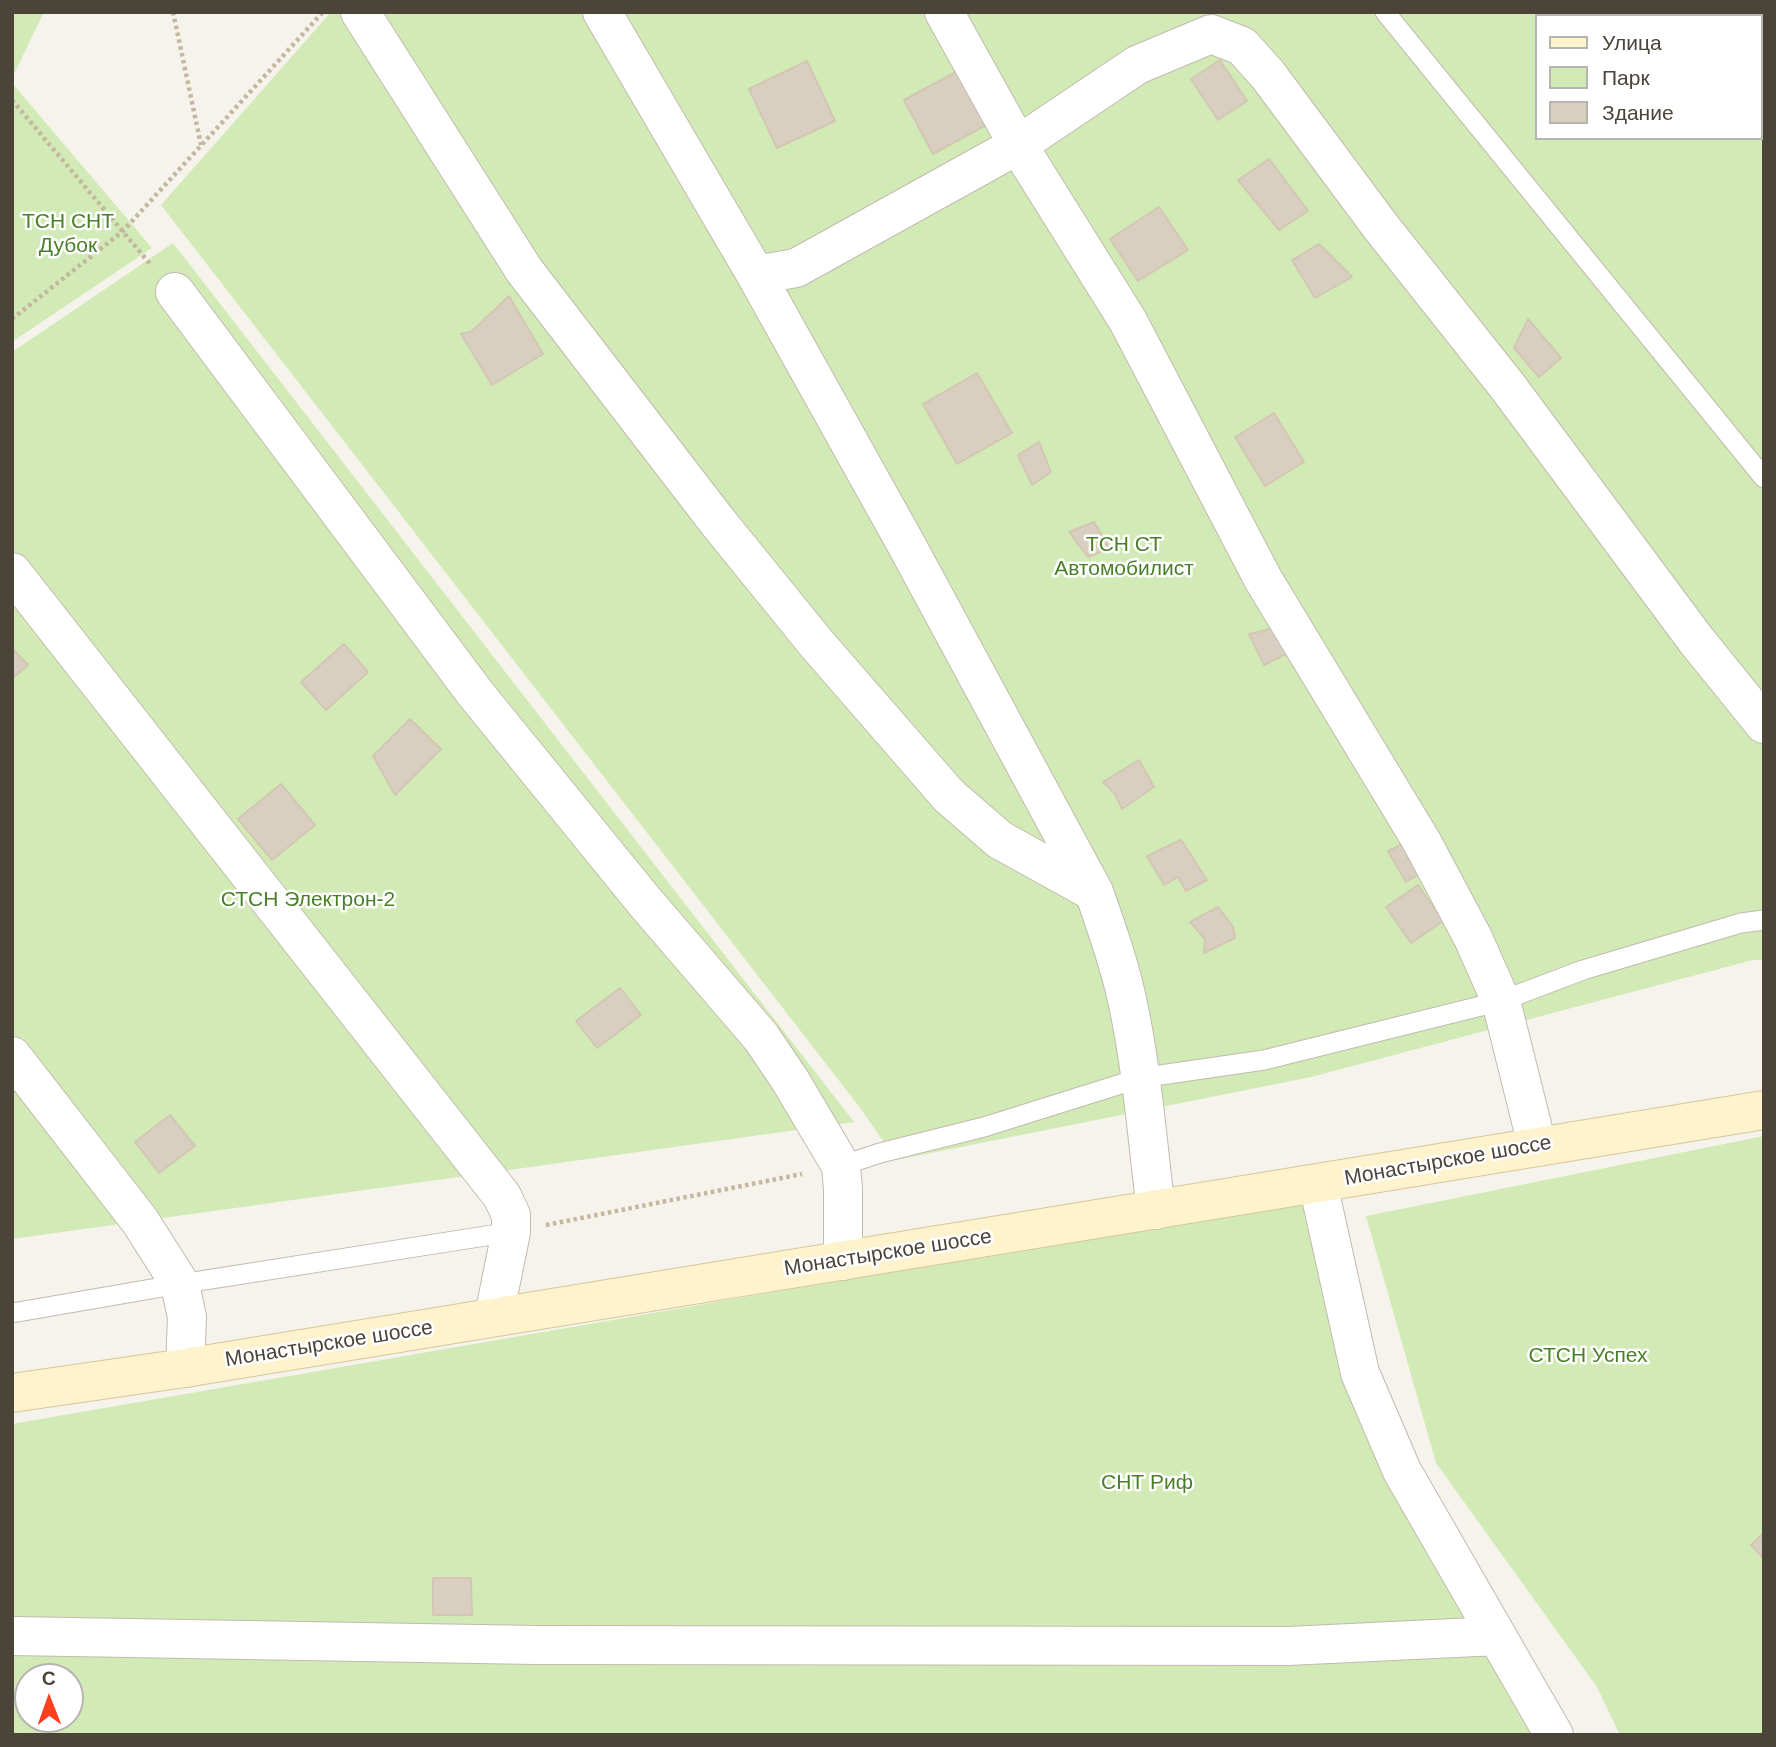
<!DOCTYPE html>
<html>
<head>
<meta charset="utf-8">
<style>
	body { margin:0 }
	#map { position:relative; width:1776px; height:1747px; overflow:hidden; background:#f6f3ec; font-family:Arial,sans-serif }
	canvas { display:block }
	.frame { position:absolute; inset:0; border:14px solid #4b4439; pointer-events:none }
	.legend { position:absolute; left:1535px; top:14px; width:228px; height:126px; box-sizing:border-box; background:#fff; border:2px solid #b7b4b0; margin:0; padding:9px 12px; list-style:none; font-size:21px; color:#4b4439 }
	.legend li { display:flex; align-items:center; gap:14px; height:35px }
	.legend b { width:35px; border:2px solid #b7b4b0 }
	.north { position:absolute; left:14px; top:1663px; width:70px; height:70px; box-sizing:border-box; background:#fff; border:2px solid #b7b4b0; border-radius:50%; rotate:359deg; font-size:19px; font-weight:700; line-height:28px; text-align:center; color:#4b4439 }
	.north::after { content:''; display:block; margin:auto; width:24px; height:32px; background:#fc3f1d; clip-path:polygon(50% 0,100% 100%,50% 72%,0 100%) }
</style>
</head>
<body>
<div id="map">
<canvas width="1776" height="1747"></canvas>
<div class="frame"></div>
<ul class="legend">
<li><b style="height:9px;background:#fff3cd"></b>Улица</li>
<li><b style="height:19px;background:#d2eab5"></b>Парк</li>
<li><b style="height:19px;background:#d8cfc1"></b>Здание</li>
</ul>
<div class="north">С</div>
</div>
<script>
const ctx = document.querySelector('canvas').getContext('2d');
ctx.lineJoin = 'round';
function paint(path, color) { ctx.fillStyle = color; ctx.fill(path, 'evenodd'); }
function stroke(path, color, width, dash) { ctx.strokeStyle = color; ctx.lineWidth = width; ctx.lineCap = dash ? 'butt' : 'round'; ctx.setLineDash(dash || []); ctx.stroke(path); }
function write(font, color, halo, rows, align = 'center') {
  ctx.font = font + ' Arial,sans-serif'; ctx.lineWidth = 5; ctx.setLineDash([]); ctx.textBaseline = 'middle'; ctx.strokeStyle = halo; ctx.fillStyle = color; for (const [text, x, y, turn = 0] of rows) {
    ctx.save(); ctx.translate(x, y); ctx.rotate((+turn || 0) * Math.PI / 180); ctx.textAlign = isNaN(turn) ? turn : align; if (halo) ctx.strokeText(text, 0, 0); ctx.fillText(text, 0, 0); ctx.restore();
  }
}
const green = new Path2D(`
	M12 12H44L12 78Z
	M331 12H1764V960H1753L1311 1077 896 1160 861 1109 161 205ZM1536 16H1760V138H1536Z
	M12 83 152 248 12 342Z
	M173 243 854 1122 12 1239V352Z
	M1764 1136V1735H1620L1597 1687 1436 1463 1366 1216Z
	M1300 1201 1460 1570 1545 1735H12V1424ZM28 1677H70V1719H28Z`);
const building = new Path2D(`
	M1220 60 1247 101 1218 120 1191 79Z
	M807 61 835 121 777 148 749 89Z
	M956 72 986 125 933 154 904 100Z
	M1269 159 1308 211 1279 230 1238 180Z
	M1159 207 1188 250 1138 281 1110 239Z
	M1319 244 1352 277 1315 298 1292 260Z
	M509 296 543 354 492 385 461 334 471 332Z
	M1528 319 1561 358 1539 377 1514 348Z
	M977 373 1012 433 957 464 923 404Z
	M1274 413 1304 462 1265 486 1235 437Z
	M1039 442 1051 472 1032 485 1018 455Z
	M1094 522 1109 548 1088 557 1069 532Z
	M1278 622 1292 651 1264 665 1249 634 1266 630Z
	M344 644 368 672 326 710 301 682Z
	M12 648 28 665 12 679Z
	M410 719 441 749 395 795 373 756Z
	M1139 760 1154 787 1122 809 1115 794 1103 782Z
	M281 784 315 825 272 860 238 819Z
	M1181 840 1207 880 1186 891 1178 877 1164 885 1147 856Z
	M1411 840 1426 870 1406 882 1388 851Z
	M1418 885 1443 921 1411 943 1386 907Z
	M1218 907 1233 927 1235 938 1204 953 1205 939 1190 922Z
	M620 988 641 1015 597 1048 576 1021Z
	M170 1115 195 1146 159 1173 135 1142Z
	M1764 1533V1559L1751 1545Z
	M433 1578H471L472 1615H433Z`);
const path = new Path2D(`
	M173 12 201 145
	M12 100 151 265
	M12 319 123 231 323 12
	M546 1225 802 1174`);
const service = new Path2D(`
	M1385 12 1764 478
	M841 1166 880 1153 984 1127 1140 1078 1264 1060 1501 1001 1583 970 1741 923 1764 920
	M12 1313 180 1284 511 1232`);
const minor = new Path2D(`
	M360 12 524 270 717 521 816 643 949 796 1000 840 1094 892
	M602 12 756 275
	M944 12 1018 145 1128 321 1263 579 1422 842 1473 938 1501 1001 1537 1145
	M1721 12 1724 16
	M1760 55 1764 59
	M175 292 475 693 645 902 761 1037 790 1080 841 1166 843 1189V1261
	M12 572 502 1196 511 1215V1232L494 1316
	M12 1056 140 1221 180 1284 187 1317 185 1368
	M1318 1184 1360 1373 1402 1471 1554 1735
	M1156 1210C1147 1139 1142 1065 1126 995 1118 960 1106 926 1094 892L906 544 756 275 796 268 1018 145 1137 65 1211 34 1242 46 1268 75 1381 227 1508 387 1696 640 1764 724
	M12 1636 536 1645 1288 1646 1497 1636`);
const secondary = new Path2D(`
	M12 1393 185 1368 1764 1110`);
const parkNames = [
	["ТСН СНТ",68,222],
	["Дубок",68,246],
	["ТСН СТ",1124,545],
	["Автомобилист",1124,569],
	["СТСН Электрон-2",308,900],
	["СТСН Успех",1588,1356],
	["СНТ Риф",1147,1483]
];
const streetNames = [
	["Монастырское шоссе",1448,1161,-10],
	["Монастырское шоссе",888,1253,-9],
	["Монастырское шоссе",329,1344,-9]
];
paint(green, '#d2eab5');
paint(building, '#d8cfc1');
stroke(building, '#d3c7b4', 2);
stroke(service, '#c2bbae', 21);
stroke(minor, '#c2bbae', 40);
stroke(secondary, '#d6c79b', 40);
stroke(path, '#c4b79f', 4.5, [3.5, 3.5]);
stroke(service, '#fff', 19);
stroke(minor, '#fff', 38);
stroke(secondary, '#fff3cd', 38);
write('21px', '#4a7f2a', '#fff', parkNames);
write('21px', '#4b4439', '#fff', streetNames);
</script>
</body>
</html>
